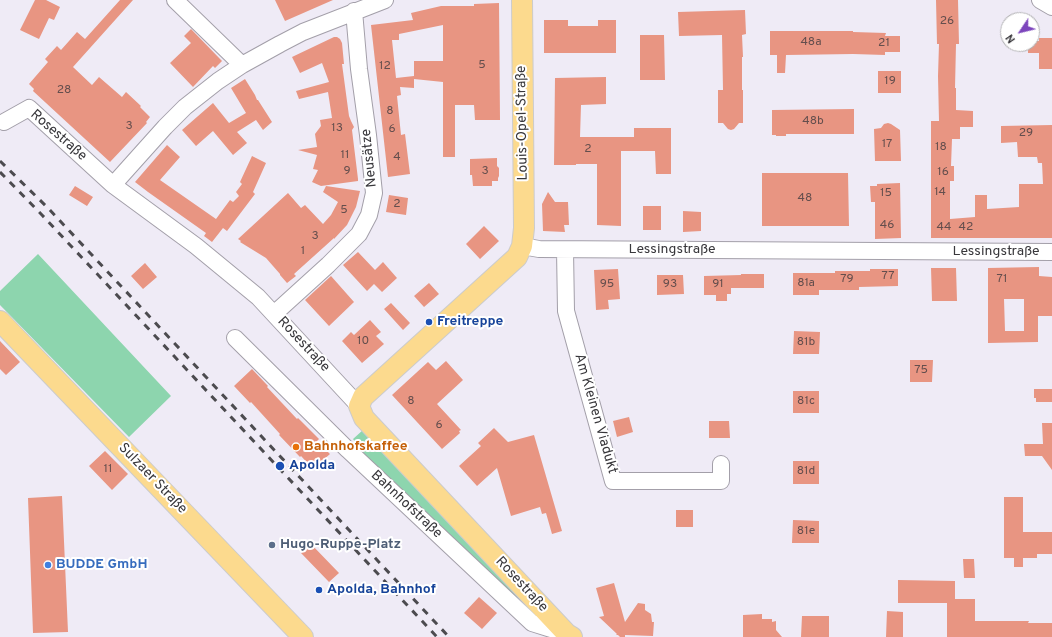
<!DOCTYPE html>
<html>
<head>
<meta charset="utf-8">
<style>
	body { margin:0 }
	#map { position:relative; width:1052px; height:637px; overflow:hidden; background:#efebf6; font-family:Overpass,sans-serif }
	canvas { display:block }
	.north { position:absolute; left:1000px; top:12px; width:40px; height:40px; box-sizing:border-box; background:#fff; border:1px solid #afafb1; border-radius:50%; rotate:235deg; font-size:11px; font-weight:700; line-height:16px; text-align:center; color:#38373b }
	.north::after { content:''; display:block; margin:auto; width:14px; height:18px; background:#7c45bc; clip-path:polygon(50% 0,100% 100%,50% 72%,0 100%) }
</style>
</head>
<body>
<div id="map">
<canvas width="1052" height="637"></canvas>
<div class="north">N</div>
</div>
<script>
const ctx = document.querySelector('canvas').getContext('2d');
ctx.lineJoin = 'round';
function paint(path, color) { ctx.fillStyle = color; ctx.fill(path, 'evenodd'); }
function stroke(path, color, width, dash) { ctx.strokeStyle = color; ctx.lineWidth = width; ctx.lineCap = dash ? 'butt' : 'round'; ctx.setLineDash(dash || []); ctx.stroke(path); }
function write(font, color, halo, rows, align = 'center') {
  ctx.font = font + ' Overpass,sans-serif'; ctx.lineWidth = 4; ctx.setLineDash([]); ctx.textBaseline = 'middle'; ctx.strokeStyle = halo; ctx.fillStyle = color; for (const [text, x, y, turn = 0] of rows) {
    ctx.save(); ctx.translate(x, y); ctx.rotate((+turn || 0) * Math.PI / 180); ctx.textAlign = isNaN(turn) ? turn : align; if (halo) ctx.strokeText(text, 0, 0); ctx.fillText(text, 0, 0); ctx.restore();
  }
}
const green = new Path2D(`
	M38 254 171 396 129 437 0 305V291Z
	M363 430 536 613 517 604 374 467 353 439Z`);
const building = new Path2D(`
	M35 0H46L60 7 54 20 49 18 39 39 20 30Z
	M120 0H133L73 67 92 85 99 77 122 97 126 92 141 106 140 107 150 117 146 122 147 123 110 162 33 91 34 89 29 84 48 62 45 59 57 46 61 50 77 32 85 39Z
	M275 0H333L285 21Z
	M936 0H958L959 44H956L955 88H956V110L973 111V127H960V139H952L951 166H954V181H950V219L975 217V195H987V209L1019 207V184H1043L1042 163H1038L1037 157H1018L1017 142 1001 143V126L1052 125V238H931V121H939L938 76 939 44H937Z
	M499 3 500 120H475L474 105H455V157H443V82L414 79V88L400 87 401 95 397 96 401 135 405 134 410 174 388 177 371 25 413 20 411 13 441 6H474V4ZM443 25V61H414V79V76L396 78 392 40H399V34Z
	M745 10 746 34 742 35 743 57H742V90H743V123H739L734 129 731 130 728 129 723 123H718V90H723L722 35 679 36 678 12Z
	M544 20H568V26H598V20H616V53H544Z
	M191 29 222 61 215 68 213 66 193 87 170 63 191 43 184 36Z
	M770 31H853V32L886 33 885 36H900V52H885V55L853 54 786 55 785 73H777V55H770Z
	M640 35H664L665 80H640Z
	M334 37H337L340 39 342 43 344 64H342L349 116 351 121 354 127 352 130 358 179V181L321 186 312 182 318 170 313 169 317 155 298 150 317 147 315 134 321 126 320 120 332 118 328 92 299 99 296 91 329 82 322 63 300 73 292 57Z
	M1039 38H1052V69H1039V53H1028V44H1032V41H1039Z
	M878 71H901V93H878Z
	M606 77V104L581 105 580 137H634V128H671V174H656L655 151H621V226L597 225V164H576V165H554L555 78Z
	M245 79 255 95 257 100H258L272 122 263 130 256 120 237 132 247 143 233 155 213 131 196 146 182 130 213 103 229 123 246 113 231 88Z
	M854 109V134H786V136H776V135H772V110Z
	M888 123 891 124 900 130 901 161H875L874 129 881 128 884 124Z
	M167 145 180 157 160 180 216 219 230 200 233 202 239 196 236 192 242 184 240 182 252 156 266 163 253 192 255 194 227 231 223 228 212 242 204 236 206 233 148 192 135 182Z
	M497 158V166L499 168V176L498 178V181H492V186H473L472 175H470V159Z
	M762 173H848L849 226H762Z
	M900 183 901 238 875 239V202H871L870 186H877V184Z
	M75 186 93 197 87 206 69 195Z
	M326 186 360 191 356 207 347 225 334 239V238L294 274 296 276 287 283 280 275V274L266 258 240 242 241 241 238 239 288 193 301 208 305 205 323 224 331 215 338 202 323 192Z
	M548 192 555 202H568L569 225H564L565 232 543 231 542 204Z
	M389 195 408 198 406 215 386 212Z
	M643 206H661V230H643Z
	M683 211 701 212V231L683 232Z
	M484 226 499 241 480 259 466 244Z
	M358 252 375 270 383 262 397 278 382 292 374 284 367 291 343 265Z
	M145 263 157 277 143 289 131 276Z
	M1039 267V276L1052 277V316H1038V342L988 343V268ZM1004 299H1024V331H1005Z
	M931 268H956L957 301H932Z
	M618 269 620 299 608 300 609 309 596 310 594 270Z
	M870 269H898V286L859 287V290H819V295H793V273H835V271H870Z
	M741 274H764V288H731V294H727V301H716V295H704V276L741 275Z
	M657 275H683L684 294 657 295Z
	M331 276 354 302 329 326 305 300Z
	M429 283 439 294 424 307 414 296Z
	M391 303 410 323 403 330 384 309Z
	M370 320 381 332 376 336 384 344 362 363 342 341 351 332 354 335Z
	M794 331 820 332 819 354H793Z
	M0 341 20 362 6 375 0 369Z
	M910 360H933L932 382H910Z
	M446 361 463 380 437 404 461 430 459 431 460 433 442 449 392 395 428 362 436 370Z
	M252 369 268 386 267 387 297 419 298 418 319 439 317 441 330 454 313 469 301 456 300 457 279 435 280 434 251 402 250 403 234 386Z
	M1034 389H1052V402H1036V398H1034Z
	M793 391H819V413H793Z
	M629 417 633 432 617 437 613 421Z
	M709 421H729L730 438H709Z
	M1042 423H1052V470L1042 456H1025L1024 444H1043Z
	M494 428 508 442 534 435 562 531 552 534 546 513 542 514 540 507 511 516 497 468 477 486 459 466 481 446 478 443Z
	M105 451 128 474 112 490 89 466Z
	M793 461H819V484H793Z
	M62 496 68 632 33 633 28 498Z
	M1004 497H1023V532H1052V554H1037V558H1023V567H1014V558H1004Z
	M676 510H693V527H676Z
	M793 520 819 521V543H792Z
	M311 544 339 573 329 582 301 553Z
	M963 559H974L975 578H964Z
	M898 580 955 581V599H975V621H1029L1028 623H1052V637H947V603H898Z
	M614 583 625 622 638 603 645 604V610L651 614 652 622H654L653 636 625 635V637H620L618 635H616L617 634 599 617 604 616 596 588Z
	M479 597 497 613 482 629 464 613Z
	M887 611 903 612V637H886Z
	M762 614V619H772V622L776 621V630L782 637H743V615Z
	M802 616H829V637H801Z`);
const minor = new Path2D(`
	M175 0 242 65
	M1040 0 1052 7
	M4 122 29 108 113 185 196 246 258 297 359 406
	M113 185 165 127 185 107 218 81 242 65 280 44 303 32 385 0
	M522 246 539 249 1052 252
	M565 250 566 311 613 481H721V464
	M274 314 328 265 359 234 369 215 374 193 368 135 359 69 354 11
	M235 338 348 450 532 623 567 634`);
const major = new Path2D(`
	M522 0 524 228 522 246 517 257 363 397 359 406 364 418 567 634 572 637
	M0 321 303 637`);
const rail = new Path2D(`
	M0 161 48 208 449 637
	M0 172 42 215 437 637`);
const markers = [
	[429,322,4,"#1a4fb4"],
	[296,447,4,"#e8710a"],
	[280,466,5,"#1a4fb4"],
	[272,545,4,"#5c6f8a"],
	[48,565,4,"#3f7fe0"],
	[319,590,4,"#1a4fb4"]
];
const numberNames = [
	["26",947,22],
	["48a",811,43],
	["21",884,44],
	["5",482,66],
	["12",385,67],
	["19",890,82],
	["28",64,91],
	["8",390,112],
	["48b",813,122],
	["3",129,127],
	["13",337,129],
	["6",392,130],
	["29",1026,134],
	["17",887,145],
	["18",941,148],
	["2",588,150],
	["11",345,156],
	["4",397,158],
	["9",347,172],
	["3",485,172],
	["16",943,173],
	["14",940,193],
	["15",886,194],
	["48",805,199],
	["2",397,205],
	["5",344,211],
	["46",887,226],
	["44",944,228],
	["42",966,228],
	["3",315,237],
	["1",303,252],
	["77",888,277],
	["79",847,280],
	["71",1002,280],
	["81a",806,284],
	["95",607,285],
	["93",670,285],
	["91",718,285],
	["10",363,342],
	["81b",806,343],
	["75",921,371],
	["8",411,402],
	["81c",806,402],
	["6",439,426],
	["11",108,470],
	["81d",806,472],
	["81e",806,532]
];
const streetNames = [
	["Louis-Opel-Straße",523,123,-91],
	["Rosestraße",58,136,41],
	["Neusätze",370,158,-96],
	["Lessingstraße",672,250],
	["Lessingstraße",996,252],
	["Rosestraße",303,345,47],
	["Am Kleinen Viadukt",595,414,74],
	["Sulzaer Straße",152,479,46],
	["Bahnhofstraße",406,505,43],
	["Rosestraße",521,585,47]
];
const transitNames = [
	["Freitreppe",437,322],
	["Apolda",289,466],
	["Apolda, Bahnhof",327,590]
];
const foodNames = [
	["Bahnhofskaffee",304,447]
];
const serviceNames = [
	["Hugo-Ruppe-Platz",280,545]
];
const shopNames = [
	["BUDDE GmbH",56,565]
];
paint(green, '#8dd5ae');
paint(building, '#e89582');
stroke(minor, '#a39fa9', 18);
stroke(major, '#cbcbcc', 22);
stroke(minor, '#fff', 16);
stroke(major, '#fcda8e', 20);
stroke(rail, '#4c4b4f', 3, [7, 7]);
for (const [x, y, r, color] of markers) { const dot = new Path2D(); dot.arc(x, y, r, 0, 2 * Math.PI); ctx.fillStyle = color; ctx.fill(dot); stroke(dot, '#fff', 1.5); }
write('12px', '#644e4d', null, numberNames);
write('14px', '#38373b', '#fff', streetNames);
write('bold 14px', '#164399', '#fff', transitNames, 'left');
write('bold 14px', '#c56008', '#fff', foodNames, 'left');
write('bold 14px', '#4e5e75', '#fff', serviceNames, 'left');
write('bold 14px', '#366cbe', '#fff', shopNames, 'left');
</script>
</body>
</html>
